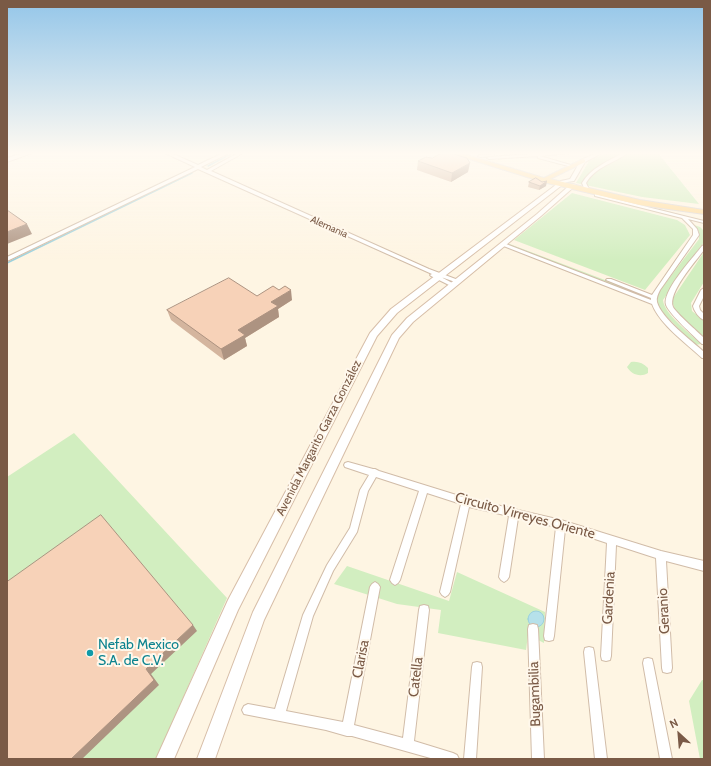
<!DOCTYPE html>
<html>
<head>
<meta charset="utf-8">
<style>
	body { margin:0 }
	#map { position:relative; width:711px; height:766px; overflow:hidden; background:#fef5e3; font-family:Cabin,sans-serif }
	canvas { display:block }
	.frame { position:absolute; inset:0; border:8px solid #7a5a46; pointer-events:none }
	.north { position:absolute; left:659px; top:714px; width:40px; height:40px; -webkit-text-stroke:3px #fff8ec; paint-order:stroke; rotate:334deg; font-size:11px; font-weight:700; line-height:16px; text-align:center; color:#7a5a46 }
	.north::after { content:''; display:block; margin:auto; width:14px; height:18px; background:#7a5a46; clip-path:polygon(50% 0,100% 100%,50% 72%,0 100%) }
</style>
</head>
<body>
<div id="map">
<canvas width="711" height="766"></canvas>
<div class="frame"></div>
<div class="north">N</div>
</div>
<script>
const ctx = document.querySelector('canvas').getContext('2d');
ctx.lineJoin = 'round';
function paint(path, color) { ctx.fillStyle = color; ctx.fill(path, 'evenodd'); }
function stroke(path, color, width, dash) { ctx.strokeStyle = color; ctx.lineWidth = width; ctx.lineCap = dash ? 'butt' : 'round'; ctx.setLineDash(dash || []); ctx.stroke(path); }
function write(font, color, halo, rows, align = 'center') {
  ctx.font = font + ' Cabin,sans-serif'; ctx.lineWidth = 4; ctx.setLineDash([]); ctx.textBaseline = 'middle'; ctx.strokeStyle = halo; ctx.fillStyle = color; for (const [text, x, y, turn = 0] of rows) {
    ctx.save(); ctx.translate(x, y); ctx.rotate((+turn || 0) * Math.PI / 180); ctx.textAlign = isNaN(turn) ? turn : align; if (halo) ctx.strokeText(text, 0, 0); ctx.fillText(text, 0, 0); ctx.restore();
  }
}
const green = new Path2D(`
	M605 153H658L699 204 642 197 576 183 589 161Z
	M572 193 677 220 685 225 690 235 645 290 514 240Z
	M694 225 700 227 704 231V242L663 300C664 314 691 334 701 344L695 345 662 312 656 302 658 293 699 239V232Z
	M507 243 642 294 641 296 506 244Z
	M704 252V282L691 303 692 311 704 321V337C694 328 670 314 673 298Z
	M631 362C638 361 643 363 648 368V373C640 378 631 374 627 367Z
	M74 433 227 598 156 759H7V477Z
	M347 566 449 601 457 572 545 612 544 643 528 635 526 650 438 633 441 610 397 604 334 584Z
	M702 680H704V759H700L689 701Z`);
const water = new Path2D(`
	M528 619a8 8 0 1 1 16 0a8 8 0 1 1-16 0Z`);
const stream = new Path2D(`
	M208 166 233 153
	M7 263 192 173`);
const minor = new Path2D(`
	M165 153H171L198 165 223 153H229L201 167 207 170 238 153H243L211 171 429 269 461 281 458 283 441 277 456 285 453 287 431 276 430 275 432 274 198 169 7 261V257L195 167Z
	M545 153H569L540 156 574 166 572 167 538 158V156L489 159 487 158 489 157Z
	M623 153H628C614 163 595 167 586 183L589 189 585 190 582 183C591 168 608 161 623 153Z
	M493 154H494V156L480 157 478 156 480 155Z
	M595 194 704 221V223L688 219 697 229 699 235 660 290C658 294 656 298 657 302 661 318 692 341 704 352V358H702C686 343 660 325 652 304L501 245 502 244H506L651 300V298L606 280 607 279H611L652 295 693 235V229L682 218 595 196Z
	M704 245V250C696 261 667 293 673 307 677 314 697 331 704 338V344H702C693 335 670 315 666 305 662 292 690 261 698 251L702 246Z
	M704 288V296L699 306 700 310 704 314V320C699 318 694 311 693 306L701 290Z
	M348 462 373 469H375L379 471 466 498 561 520 661 551 704 561V571L666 561 672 668 671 672 667 673 663 672 662 668 656 558 616 545 611 656 610 660 606 661 602 660 601 656 607 543 565 529 554 636 553 640 549 641 545 640 544 636 556 527 518 518 509 577 507 580 504 582 501 580 499 577 509 516 469 507 450 592 448 595 445 597 442 595 440 592 461 504 427 493 400 580 398 583 395 585 392 583 390 580 419 491 376 477 368 491 357 532 333 571 313 616 286 711 343 722 370 587 372 584 375 582 378 584 380 587 354 725 403 738 419 610 420 606 424 605 428 606 429 610 414 741 453 753 457 755 459 759H434L352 736H347L326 730 244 714 242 710 244 706 248 704 275 709 303 615 327 565 350 528 360 490 369 475 345 467 344 465 345 463Z
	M533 624 537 625 538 629 544 759H532L528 629 529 625Z
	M589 647 593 648 594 652 607 759H595L584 652 585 648Z
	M648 658 652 659 653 663 672 759H660L643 663 644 659Z
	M477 662 481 663 482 667 476 759H464L472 667 473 663Z`);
const tertiary = new Path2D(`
	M596 153H602L585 162 574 181 561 183V181L570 179 581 160Z`);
const secondary = new Path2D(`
	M23 153H32L7 162V158Z
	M561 181 566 182 397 313 377 336 238 610 174 759H156L228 600 370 333 391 309Z
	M571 184 576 185 541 216 413 322 399 338 264 620 215 759H197L253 612 392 335 407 318 537 214Z`);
const primary = new Path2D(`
	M450 153H460L544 178 583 159 585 160V162L550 179 640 200 704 210V214L640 205 547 183 542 185 539 183 540 181Z`);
const wall = new Path2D(`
	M418 161 468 172 451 182 417 170Z
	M529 182H542L546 186 539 190 528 187Z
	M279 290 292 300 278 309 279 317 245 338 247 346 224 360 171 320 167 310 257 296Z`);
const shadedWall = new Path2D(`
	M470 163 468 172 451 182 452 173Z
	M547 181 546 186 539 190 540 186Z
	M27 224 32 234 7 244V232Z
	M291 290 292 300 278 309 279 317 245 338 247 346 224 360 221 349 238 330 271 302Z
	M193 625 197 631 151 674 159 685 82 759H71L146 669Z`);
const building = new Path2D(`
	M442 153H450L467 158 470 163 452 173 418 161 426 157 432 158Z
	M536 178 542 182 547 181 540 186 529 182Z
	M7 210 27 224 7 232Z
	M229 278 257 296 273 286 279 290 285 286 291 290 271 302 278 306 238 330 245 335 221 349 167 310Z
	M101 515 193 625 146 669 154 680 71 759H7V582Z`);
const markers = [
	[90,653,4,"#0f9aa8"]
];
const farStreetnames = [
	["Alemania",329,227,24]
];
const streetNames = [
	["Avenida Margarito Garza González",319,438,-63]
];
const nearStreetnames = [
	["Circuito Virreyes Oriente",525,516,15],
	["Gardenia",609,598,-87],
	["Geranio",664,611,-93],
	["Clarisa",361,659,-79],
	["Catella",416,677,-83],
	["Bugambilia",535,694,-92]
];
const nearCulturenames = [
	["Nefab Mexico",98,645],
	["S.A. de C.V.",98,661]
];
paint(green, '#d2eec0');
paint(water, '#b6e1ea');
stroke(water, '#9bd1dd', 1);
stroke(stream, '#9bd1dd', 1.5);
stroke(minor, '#d1bca8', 2);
stroke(tertiary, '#d1bca8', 2);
stroke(secondary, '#d7bea8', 2);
stroke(primary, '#dfd7d3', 2);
paint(minor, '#fff');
paint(tertiary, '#fff');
paint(secondary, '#fff');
paint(primary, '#ffdb9a');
paint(wall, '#d4b59e');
paint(shadedWall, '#ad9381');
paint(building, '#f7d2b8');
stroke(building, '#ad9381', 1);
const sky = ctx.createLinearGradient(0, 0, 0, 260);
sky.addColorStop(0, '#94c6e9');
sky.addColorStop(0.59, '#fffaf2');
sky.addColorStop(1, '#fffaf200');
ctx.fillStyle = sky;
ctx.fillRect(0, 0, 711, 260);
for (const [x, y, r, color] of markers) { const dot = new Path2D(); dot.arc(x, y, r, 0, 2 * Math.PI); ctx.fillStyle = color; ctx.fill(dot); stroke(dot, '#fff8ec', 1.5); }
write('10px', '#7a5a46', '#fff8ec', farStreetnames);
write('12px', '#7a5a46', '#fff8ec', streetNames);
write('14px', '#7a5a46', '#fff8ec', nearStreetnames);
write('14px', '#0d838f', '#fff8ec', nearCulturenames, 'left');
</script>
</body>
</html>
